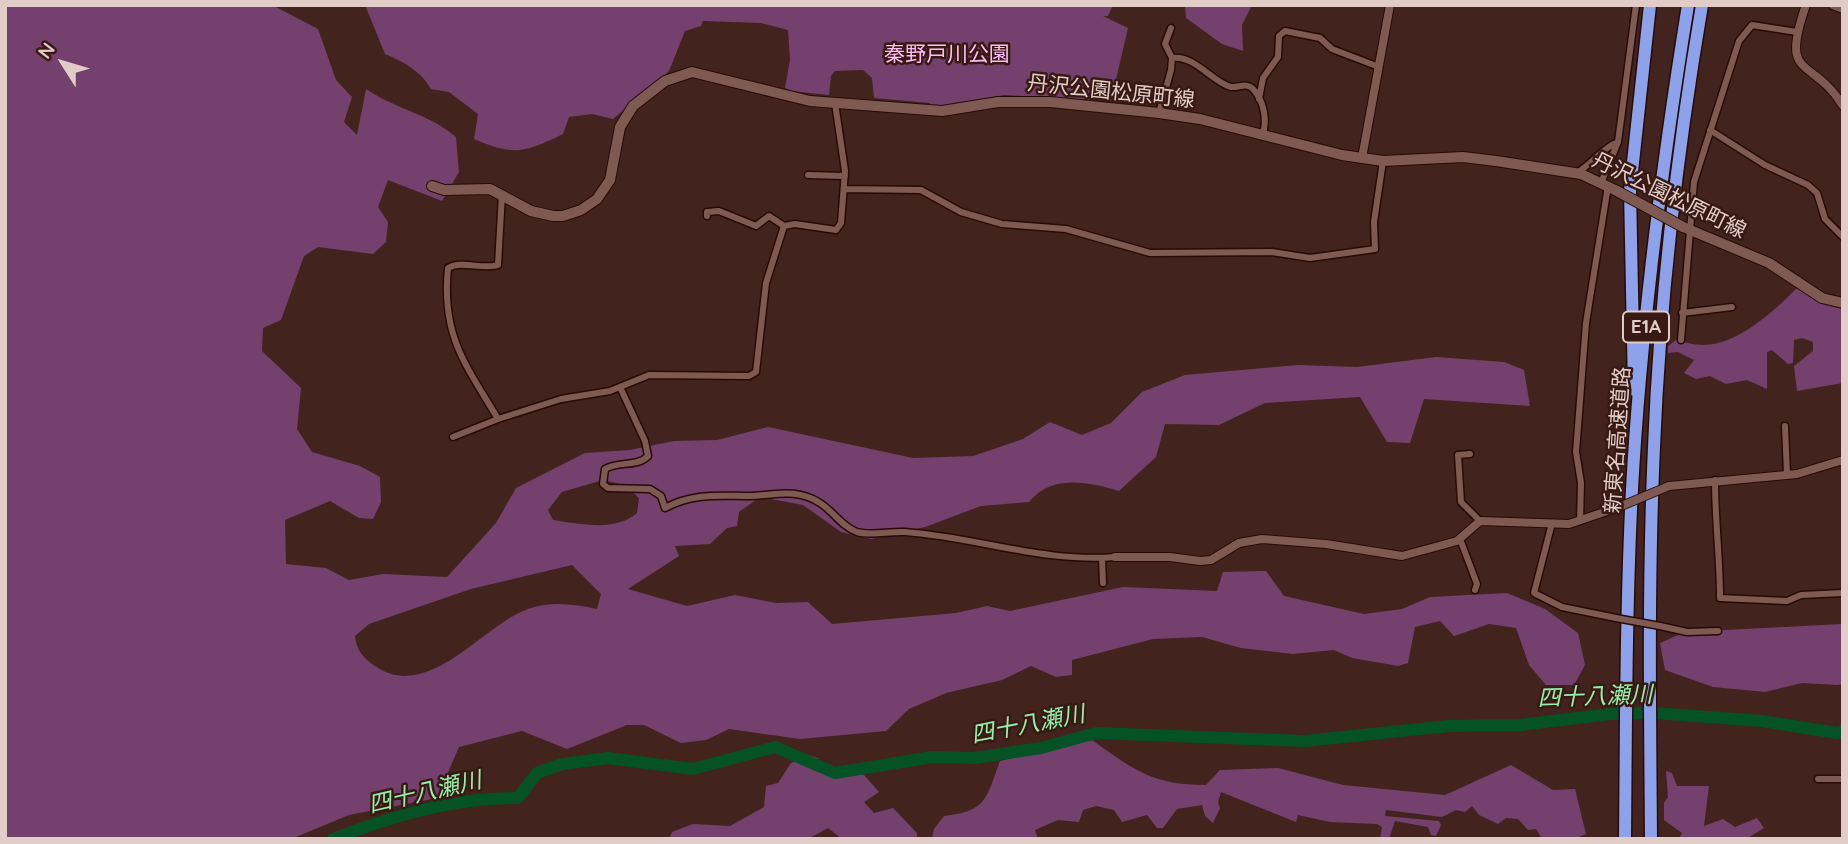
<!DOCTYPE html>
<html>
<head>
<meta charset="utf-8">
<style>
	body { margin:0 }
	#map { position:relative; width:1848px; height:844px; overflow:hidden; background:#43231d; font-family:Quicksand,sans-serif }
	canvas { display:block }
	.frame { position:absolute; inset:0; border:7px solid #e2ccc7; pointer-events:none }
	.north { position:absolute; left:28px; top:28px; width:70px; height:70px; -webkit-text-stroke:5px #381913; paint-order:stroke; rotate:307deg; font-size:19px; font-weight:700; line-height:28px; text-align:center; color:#e2ccc7 }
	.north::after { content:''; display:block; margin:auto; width:24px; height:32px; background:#e2ccc7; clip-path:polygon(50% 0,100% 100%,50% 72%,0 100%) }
</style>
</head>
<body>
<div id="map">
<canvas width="1848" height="844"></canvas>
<div class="frame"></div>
<div class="north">N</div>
</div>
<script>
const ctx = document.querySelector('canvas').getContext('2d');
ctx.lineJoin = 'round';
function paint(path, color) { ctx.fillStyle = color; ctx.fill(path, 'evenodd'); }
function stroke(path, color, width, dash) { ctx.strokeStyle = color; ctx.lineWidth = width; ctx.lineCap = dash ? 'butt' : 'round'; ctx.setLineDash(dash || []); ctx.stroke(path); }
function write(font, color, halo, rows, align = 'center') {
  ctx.font = font + ' Quicksand,"Noto Sans JP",sans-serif'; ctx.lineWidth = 5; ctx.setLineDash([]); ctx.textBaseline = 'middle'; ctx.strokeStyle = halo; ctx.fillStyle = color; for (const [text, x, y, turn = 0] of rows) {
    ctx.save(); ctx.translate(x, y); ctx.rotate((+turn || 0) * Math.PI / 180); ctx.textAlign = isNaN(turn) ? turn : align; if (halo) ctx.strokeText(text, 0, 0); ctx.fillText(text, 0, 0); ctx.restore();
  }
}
const green = new Path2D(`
	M5 5H272L318 29 336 80 352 97 344 122 357 135 366 89C395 109 430 114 456 137L459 172 442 201 388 180 378 207 388 222 386 242 373 254 318 247 304 256 281 320 263 328 262 351 301 388 297 429 312 452 360 466 380 477 381 502 373 519 359 518 330 501 285 520 286 564 326 568 349 580 383 574 447 577 496 523 516 488 585 453 630 450 674 441 717 440 768 427 913 458 973 456 1023 439 1050 422 1082 435 1111 423 1142 392 1185 375 1298 365 1357 367 1436 357 1504 362 1524 370 1530 406 1424 399 1410 443 1387 442 1360 397 1265 403 1219 425 1165 424 1156 457 1119 491C1088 482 1052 474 1029 502L981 506 925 527 871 539 841 532 803 505 760 497 739 512 737 526 727 528 710 544 675 546 679 556 628 589 687 606 735 595 776 603 808 602 832 624 956 613 987 606 1010 611 1123 587 1217 591 1223 572 1266 571 1284 596 1364 614 1402 609 1430 597 1507 593 1545 609 1578 633 1585 665 1574 685H1546L1529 665 1516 628 1489 624 1454 636 1440 621 1415 627 1408 663 1398 666 1352 658 1334 650 1293 654 1241 648 1202 637 1153 639 1072 660V675L1056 677 1031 666 1002 680 946 693 909 709 886 731 800 739 729 729 706 740 681 743 644 725H627L567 749 522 731 459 747 437 798 349 815 291 839H5ZM603 480 625 485 639 498 637 513C615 532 580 524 553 520L548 510 562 492ZM572 565 601 594 597 609C574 604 550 601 528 609 481 626 428 703 375 666 364 659 356 650 355 636L369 624 471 589Z
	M365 5H1113L1108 16H1103L1128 28 1111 101 1004 95 930 108V103L874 98 872 78 863 70 835 71 831 76 829 95 791 91 785 88 790 60 788 30 761 23 703 21 701 26 685 31 669 71 613 119 592 114 569 117 563 134C524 153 514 156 474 139L478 114 449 92 431 89C421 71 404 62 385 54Z
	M1180 5H1252L1242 25 1243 51 1222 44 1186 18 1185 7Z
	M1797 288 1826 305 1843 309V383L1797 391 1794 366 1813 351V342L1802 338 1794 340 1793 363 1788 364 1772 350 1767 352V389L1747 380 1726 384 1710 376 1696 379 1684 373 1694 360 1678 352 1668 353V346L1676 340C1684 342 1694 345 1703 345 1738 345 1775 310 1797 288Z
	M1843 624V684L1838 685 1802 683 1765 692 1713 687 1665 670 1660 643 1685 632Z
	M1092 740C1134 770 1153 785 1206 785L1220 770 1278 768 1343 785 1445 795 1511 765 1553 790 1575 789 1586 834 1574 839H1542L1536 829 1528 830 1518 819 1506 818 1498 824 1479 815 1472 806 1465 812 1456 810 1442 817 1386 810 1385 816 1439 821 1441 825 1436 836 1431 835 1428 827 1395 821 1389 839H1380L1382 827 1377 824 1330 822 1298 815 1296 822 1221 792 1218 802 1220 808 1213 823 1205 816 1202 805 1177 809 1163 828H1157L1147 815 1122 822 1114 810 1096 806 1083 810 1079 822 1058 820 1035 830 1038 839 932 838 934 829 944 816C988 811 986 798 1000 761Z
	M808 755 818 758 822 772 828 776 838 767 849 765 864 775 879 792 864 802 874 813 893 808 917 833V839H842L828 828 808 839H669L672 832 693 824 730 826 764 807 766 786 778 783 791 763Z
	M1666 771 1672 773 1677 786H1709L1704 826 1723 819 1735 827 1757 818 1764 828 1746 839H1679L1682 833 1664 820V803L1668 797Z`);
const river = new Path2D(`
	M333 839C391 816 455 797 518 798L537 773 562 764 608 758 693 769 775 747 835 773 932 757 974 758 1041 748 1096 733 1305 741 1448 726 1520 725 1610 714 1654 713 1762 721 1837 733 1843 731`);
const minor = new Path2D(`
	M1172 58C1195 55 1212 82 1231 87 1239 88 1246 82 1253 89 1264 101 1268 121 1262 136
	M1259 99 1263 78 1278 57 1279 36 1285 31 1320 38 1332 49 1379 67
	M1159 113 1171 70 1172 58 1165 44 1171 28
	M1710 130 1765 165 1808 185 1817 193 1825 219 1843 237
	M1578 172C1593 163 1602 148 1618 142
	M808 175 845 176
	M1601 183 1618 142 1636 5
	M844 189 921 190 961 212 1002 224 1066 229 1150 253 1272 252 1310 258 1375 249 1374 222 1383 161
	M502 194 498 265C482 270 462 260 448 268 441 336 466 365 498 419L561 399 610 391 649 375 749 376 756 372 766 283 784 226
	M707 216V212L719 211 756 226 769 216 784 226 795 224 836 230 841 223 845 171 835 103
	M1682 313 1732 307
	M1681 340 1694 182 1739 41 1752 25 1797 32
	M620 387 645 441 648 456C638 467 618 461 605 469L603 484 608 488 650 489 661 496 665 508C693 493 717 496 747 496 773 496 795 487 820 503 833 511 842 527 857 532 871 536 890 531 905 532 975 537 1045 563 1115 557
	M1785 426 1787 474
	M453 437 498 419
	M1470 454 1458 455 1461 502 1480 521
	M1715 480C1715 521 1720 558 1720 598L1787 601 1801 595 1843 593
	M1580 521 1581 483 1576 452 1586 323 1608 186
	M1552 523 1534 593 1562 607 1616 618
	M1460 539 1477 584 1475 590
	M1102 559 1103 583
	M1660 626 1687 632 1718 631
	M1818 779H1843`);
const tertiary = new Path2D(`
	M1806 5C1779 82 1812 55 1843 106
	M1833 5 1843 9
	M1362 158 1390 5
	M1669 486 1797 474 1843 460
	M1115 557H1170L1200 561 1211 560 1239 543 1262 539 1326 544 1402 556 1457 541 1480 521 1569 524 1619 507`);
const secondary = new Path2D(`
	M432 186 444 190 490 189 531 211 553 216H563L581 210 597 199 610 180 620 127 633 106 665 81 692 72 810 101 942 111 998 102H1050L1159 113 1200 119 1342 155 1383 161 1463 157 1496 161 1581 174 1617 191
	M1683 227 1769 263 1822 298 1843 303`);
const motorway = new Path2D(`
	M1634 390 1630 190 1650 5
	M1625 839C1626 722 1626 606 1632 489 1641 327 1662 165 1688 5
	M1651 839C1650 708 1648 578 1654 447 1660 299 1677 152 1702 5`);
const minorBridge = new Path2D(`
	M1616 618 1660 626`);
const tertiaryBridge = new Path2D(`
	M1619 507 1669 486`);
const secondaryBridge = new Path2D(`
	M1617 191 1683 227`);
const shields = [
	[1646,327,46]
];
const shieldNames = [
	["E1A",1646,327]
];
const parkNames = [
	["秦野戸川公園",947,55]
];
const streetNames = [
	["丹沢公園松原町線",1111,92,6],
	["丹沢公園松原町線",1669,196,26],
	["新東名高速道路",1618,440,-86]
];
const waterNames = [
	["四十八瀬川",1595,697,-2],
	["四十八瀬川",1028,725,-11],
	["四十八瀬川",425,793,-13]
];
paint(green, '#74406e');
stroke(river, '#055226', 12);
stroke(minor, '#280a06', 9);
stroke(tertiary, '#280a06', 10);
stroke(secondary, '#280a06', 12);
stroke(motorway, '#280a06', 15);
stroke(minor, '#7f5a52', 6);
stroke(tertiary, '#7f5a52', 8);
stroke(secondary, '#7f5a52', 10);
stroke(motorway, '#8da2ea', 12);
stroke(minorBridge, '#280a06', 9, []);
stroke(tertiaryBridge, '#280a06', 10, []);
stroke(secondaryBridge, '#280a06', 12, []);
stroke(minorBridge, '#7f5a52', 6);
stroke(tertiaryBridge, '#7f5a52', 8);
stroke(secondaryBridge, '#7f5a52', 10);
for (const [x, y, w] of shields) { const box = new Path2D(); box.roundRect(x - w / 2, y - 15.5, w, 31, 5); ctx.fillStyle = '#381913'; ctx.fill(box); stroke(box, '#e2ccc7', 2); }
write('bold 19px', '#e2ccc7', null, shieldNames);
write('21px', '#febcf5', '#381913', parkNames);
write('21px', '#e2ccc7', '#381913', streetNames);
write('italic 23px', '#93f0ab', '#381913', waterNames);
</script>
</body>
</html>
